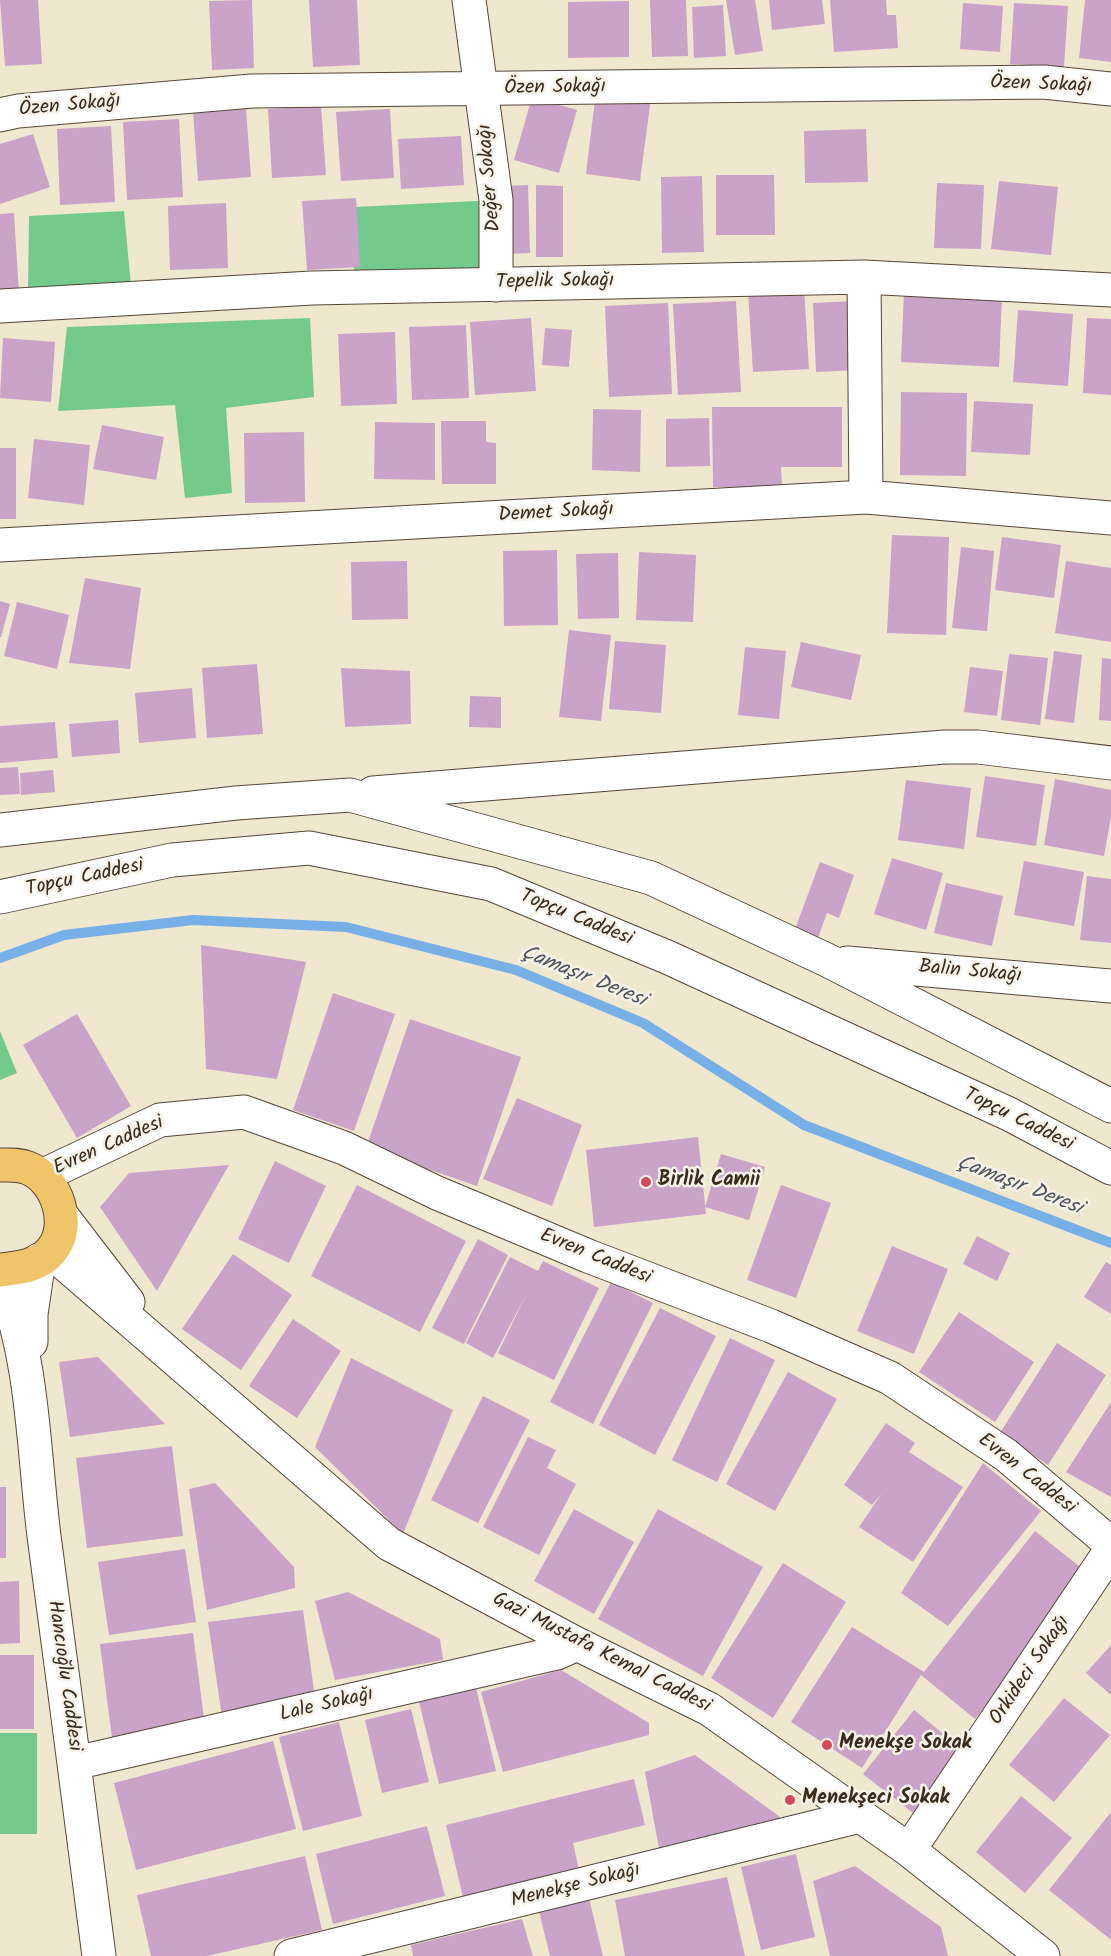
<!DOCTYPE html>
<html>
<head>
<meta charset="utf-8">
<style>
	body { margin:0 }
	canvas { display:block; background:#efe7ce }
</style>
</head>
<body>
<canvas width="1111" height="1956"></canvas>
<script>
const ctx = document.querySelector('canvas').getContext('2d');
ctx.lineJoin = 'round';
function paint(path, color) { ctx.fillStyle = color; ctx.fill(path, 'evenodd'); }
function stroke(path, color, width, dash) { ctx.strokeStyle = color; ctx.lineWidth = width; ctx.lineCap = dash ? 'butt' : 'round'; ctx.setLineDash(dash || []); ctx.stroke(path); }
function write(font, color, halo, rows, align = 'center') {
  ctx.font = font + ' Kalam,sans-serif'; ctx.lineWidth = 5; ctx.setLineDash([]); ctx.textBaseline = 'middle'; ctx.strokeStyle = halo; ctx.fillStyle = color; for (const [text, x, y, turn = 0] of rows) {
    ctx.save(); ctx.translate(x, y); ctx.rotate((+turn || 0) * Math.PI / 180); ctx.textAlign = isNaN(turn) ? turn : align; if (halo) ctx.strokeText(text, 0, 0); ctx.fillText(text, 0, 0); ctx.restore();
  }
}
const green = new Path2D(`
	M496 200V285L354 288 355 207Z
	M124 211 131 286 28 292 29 216Z
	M310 318 314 397 226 408 232 493 185 498 175 405 58 411 67 327Z
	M0 1031 17 1073 0 1080Z
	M0 1733H37V1834H0Z`);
const stream = new Path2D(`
	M0 958 64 935 193 920 346 927 516 970 643 1023 804 1125 1111 1243`);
const building = new Path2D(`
	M0 0H38L42 64 5 66Z
	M252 0 254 68 212 70 209 1Z
	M309 0H357L360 65 313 67Z
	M650 0H686L688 56 652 57Z
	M726 0H755L763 51 735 55Z
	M769 0H822L825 24 772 30Z
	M830 0H886L887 15H896L898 48 834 52Z
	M1085 0H1111V62L1079 58Z
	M629 1V57L568 58V2Z
	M963 3 1003 6 1000 52 960 49Z
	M1014 3 1068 6 1064 67 1010 64Z
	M723 5 726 56 694 58 692 7Z
	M596 91 651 98 640 181 586 174Z
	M532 97 577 110 559 173 514 160Z
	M321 106 326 175 272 178 268 109Z
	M246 109 251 177 198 181 193 112Z
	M390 109 394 178 341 181 336 112Z
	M179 119 183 197 127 200 123 122Z
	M111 126 115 202 60 205 57 129Z
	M866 129 868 182 805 183 804 131Z
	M33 134 50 187 0 204V144Z
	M461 136 464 185 401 189 398 139Z
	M716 175H774L775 235H716Z
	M702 176 704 252 662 253 661 177Z
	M999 181 1058 187 1051 255 991 249Z
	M937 183 984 185 981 249 934 248Z
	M528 185 530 253 505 254 503 186Z
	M536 185 563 186V257H536Z
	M356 198 360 267 307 270 302 201Z
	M226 203 228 268 170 270 168 206Z
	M14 213 19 294 0 295V214Z
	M804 288 809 369 753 372 748 291Z
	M904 292 1002 297 999 367 901 362Z
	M736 301 741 392 678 395 673 304Z
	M856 301 859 370 816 372 813 303Z
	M668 303 672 394 609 397 605 306Z
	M1018 310 1073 314 1068 386 1013 382Z
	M531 318 536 391 475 395 470 322Z
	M1087 318 1111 319V395L1083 393Z
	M466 325 469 398 412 400 409 327Z
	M545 328 572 330 569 367 542 365Z
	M395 332 397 404 341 406 338 334Z
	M3 338 55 342 51 402 0 398Z
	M901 392 967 393 966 476 900 475Z
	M974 401 1033 404 1030 455 971 452Z
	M712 407H842V467H781L782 487H713Z
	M593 409 641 410 640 472 592 470Z
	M709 418 710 466 666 467V419Z
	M441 421H486V442L496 443V484H442Z
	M375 422 435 423V480L374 479Z
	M102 425 164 437 156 480 93 469Z
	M304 432 305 502 245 503 244 433Z
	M34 439 90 445 84 505 28 498Z
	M0 448H16V519H0Z
	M892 535 949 537 946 635 887 633Z
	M1002 537 1061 545 1054 598 995 590Z
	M961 547 994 551 987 631 952 628Z
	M557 550 558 625 504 626 503 551Z
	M639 552 696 555 693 622 636 620Z
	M618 553 619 618 578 619 576 554Z
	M407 561 408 619 352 620 351 562Z
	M1066 561 1111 568V642L1055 633Z
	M85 578 141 588 130 669 69 663Z
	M0 601 10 604 1 637H0Z
	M17 602 69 615 57 669 4 656Z
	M569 630 611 635 601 721 559 717Z
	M615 641 666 645 661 713 609 709Z
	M801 642 861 655 851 700 791 687Z
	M745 647 786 651 779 719 738 715Z
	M1054 651 1082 655 1074 723 1045 719Z
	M1009 654 1048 658 1040 725 1001 720Z
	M1102 658 1111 659V721L1099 720Z
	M257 664 263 734 207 738 202 668Z
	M970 667 1003 671 997 716 964 712Z
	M341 668 410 671 411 724 345 727Z
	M192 688 196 738 139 743 135 693Z
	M470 696 501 697V728L469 727Z
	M118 720 120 753 72 757 69 724Z
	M55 722 58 758 0 763V726Z
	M18 767 20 794 0 795V768Z
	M53 770 55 792 21 795 20 773Z
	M985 776 1045 785 1036 846 976 837Z
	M1055 779 1111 790V817L1104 856 1044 845Z
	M906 780 971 788 964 849 898 840Z
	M892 858 943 873 926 930 874 914Z
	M1024 861 1084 872 1074 926 1014 915Z
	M820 862 854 875 839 918 827 913 818 938 795 929Z
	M1087 876 1111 879V943L1080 940Z
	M946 883 1003 896 992 946 934 933Z
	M201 945 306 962 277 1079 206 1069Z
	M333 993 395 1014 354 1131 293 1110Z
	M77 1014 131 1106 77 1138 23 1045Z
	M410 1019 521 1057 477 1186 366 1148Z
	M517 1098 582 1125 552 1206 483 1179Z
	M698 1137 706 1214 594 1227 586 1150Z
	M721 1154 765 1167 749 1220 705 1207Z
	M275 1161 326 1186 289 1263 238 1239Z
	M229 1165 157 1291 100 1207 129 1173Z
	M357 1185 466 1241 420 1332 311 1276Z
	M781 1185 831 1203 796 1298 747 1280Z
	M977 1236 1010 1253 997 1281 963 1264Z
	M478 1239 508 1255 464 1344 432 1328Z
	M892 1246 948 1269 914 1354 857 1331Z
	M233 1254 292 1295 241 1370 182 1329Z
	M510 1257 538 1271 543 1261 599 1288 554 1380 498 1353 527 1293 493 1358 466 1343Z
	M1106 1262 1111 1265V1314L1084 1297Z
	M611 1282 653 1303 593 1424 550 1402Z
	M660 1308 716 1336 655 1455 599 1425Z
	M959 1312 1034 1362 995 1422 919 1372Z
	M293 1319 341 1351 297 1418 249 1386Z
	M730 1338 775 1360 717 1482 672 1460Z
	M1057 1343 1106 1375 1048 1465 1000 1433Z
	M98 1357 165 1424 70 1437 59 1362Z
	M351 1358 453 1410 403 1534 315 1447Z
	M788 1372 837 1399 775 1511 726 1484Z
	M483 1396 530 1420 478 1523 431 1500Z
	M1111 1402V1497L1066 1472Z
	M886 1423 915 1443 909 1452 963 1487 913 1562 859 1527 882 1493 872 1505 844 1485Z
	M528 1437 556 1450 547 1468 576 1484 539 1555 483 1527Z
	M172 1446 183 1536 87 1548 76 1458Z
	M983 1463 1041 1511 948 1626 901 1593Z
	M215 1483 294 1567 295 1588 207 1610 189 1489Z
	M0 1487H6V1558H0Z
	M574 1509 634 1542 594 1614 534 1581Z
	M658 1509 763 1567 703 1676 598 1619Z
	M1035 1531 1089 1574 975 1719 921 1675 862 1768 791 1722 852 1627 924 1672Z
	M185 1549 196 1622 109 1635 98 1562Z
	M783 1563 846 1602 773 1718 711 1678Z
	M19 1581 20 1643 0 1644V1582Z
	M348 1592 440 1639 443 1660 335 1680 315 1601Z
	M303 1610 316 1705 222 1717 208 1622Z
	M193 1633 205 1726 112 1738 100 1644Z
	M1111 1645V1695L1086 1673Z
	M0 1655H34V1729H0Z
	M561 1670 649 1723V1735L503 1772 481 1692Z
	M476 1688 496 1771 439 1784 419 1702Z
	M1064 1698 1110 1735 1054 1802 1009 1765Z
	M411 1709 429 1782 382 1793 365 1720Z
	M914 1710 963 1750 913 1813 863 1774Z
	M339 1722 362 1816 303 1831 279 1737Z
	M273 1741 296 1829 136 1870 114 1783Z
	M695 1755 780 1817 777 1834 662 1865 645 1772Z
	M634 1779 645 1825 573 1843 582 1883 466 1910 446 1825Z
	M1021 1796 1072 1838 1025 1893 976 1852Z
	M1111 1812V1940L1049 1890Z
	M427 1826 445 1896 333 1924 316 1854Z
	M796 1854 815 1937 761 1950 741 1867Z
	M305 1856 322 1930 207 1956H151L137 1895Z
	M855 1866 941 1927 948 1956H830L813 1881Z
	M727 1877 745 1956H625L615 1900Z
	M589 1898 603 1956H550L539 1911Z
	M522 1919 533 1956H413L411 1945Z`);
const minor = new Path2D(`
	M469 0 496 200V285
	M0 115 18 111 252 91 1044 82 1111 89
	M864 277 866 497
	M0 306 312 288 864 277 1111 290
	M0 545 866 497 1111 518
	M373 793 945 747H978L1111 763
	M0 830 236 803 350 795 651 878 829 961 1111 1106
	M0 897 172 860 309 848 491 884 667 957 1009 1114 1111 1168
	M847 963 1111 986
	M42 1176 160 1120 244 1112 344 1148 437 1193 588 1256 771 1326 890 1378 1006 1455 1111 1544
	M62 1216 128 1302
	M51 1252 389 1544 577 1644 709 1709 909 1850 1043 1956
	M0 1276C34 1359 33 1448 44 1536 62 1676 82 1816 99 1956
	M31 1342V1314L39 1260
	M75 1763 557 1653 577 1644
	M909 1850 1111 1550
	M291 1956 860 1816`);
const major = new Path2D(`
	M0 1165C9 1165 19 1164 28 1168 57 1179 73 1226 51 1251 39 1266 18 1268 0 1270`);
const markers = [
	[646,1182,6,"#d1495b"],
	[827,1745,6,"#d1495b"],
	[790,1800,6,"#d1495b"]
];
const streetNames = [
	["Özen Sokağı",1041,86,2],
	["Özen Sokağı",555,89,-1],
	["Özen Sokağı",70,107,-5],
	["Değer Sokağı",491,178,-95],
	["Tepelik Sokağı",555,283,-1],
	["Demet Sokağı",556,514,-3],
	["Topçu Caddesi",85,879,-12],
	["Topçu Caddesi",576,919,22],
	["Balin Sokağı",970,973,5],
	["Topçu Caddesi",1018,1121,26],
	["Evren Caddesi",109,1147,-24],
	["Evren Caddesi",595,1258,22],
	["Evren Caddesi",1026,1475,38],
	["Gazi Mustafa Kemal Caddesi",601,1654,27],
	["Orkideci Sokağı",1031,1671,-56],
	["Hancıoğlu Caddesi",63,1676,82],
	["Lale Sokağı",327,1706,-13],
	["Menekşe Sokağı",576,1887,-14]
];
const poiNames = [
	["Birlik Camii",658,1182],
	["Menekşe Sokak",839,1745],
	["Menekşeci Sokak",802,1800]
];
const waterNames = [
	["Çamaşır Deresi",583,978,22],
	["Çamaşır Deresi",1019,1187,21]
];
paint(green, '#74c98d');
stroke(stream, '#77b0e7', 10);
paint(building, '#caa3c9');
stroke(minor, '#564638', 35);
stroke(major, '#564638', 35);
stroke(minor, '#fff', 33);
stroke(major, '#f0c469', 33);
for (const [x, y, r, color] of markers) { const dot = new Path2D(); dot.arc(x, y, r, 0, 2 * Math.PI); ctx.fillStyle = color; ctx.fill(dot); stroke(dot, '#f7f3e8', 2); }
write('20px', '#3b2a1e', '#f7f3e8', streetNames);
write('bold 20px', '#3b2a1e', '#f7f3e8', poiNames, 'left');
write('italic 21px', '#4d525a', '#f7f3e8', waterNames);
</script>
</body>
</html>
